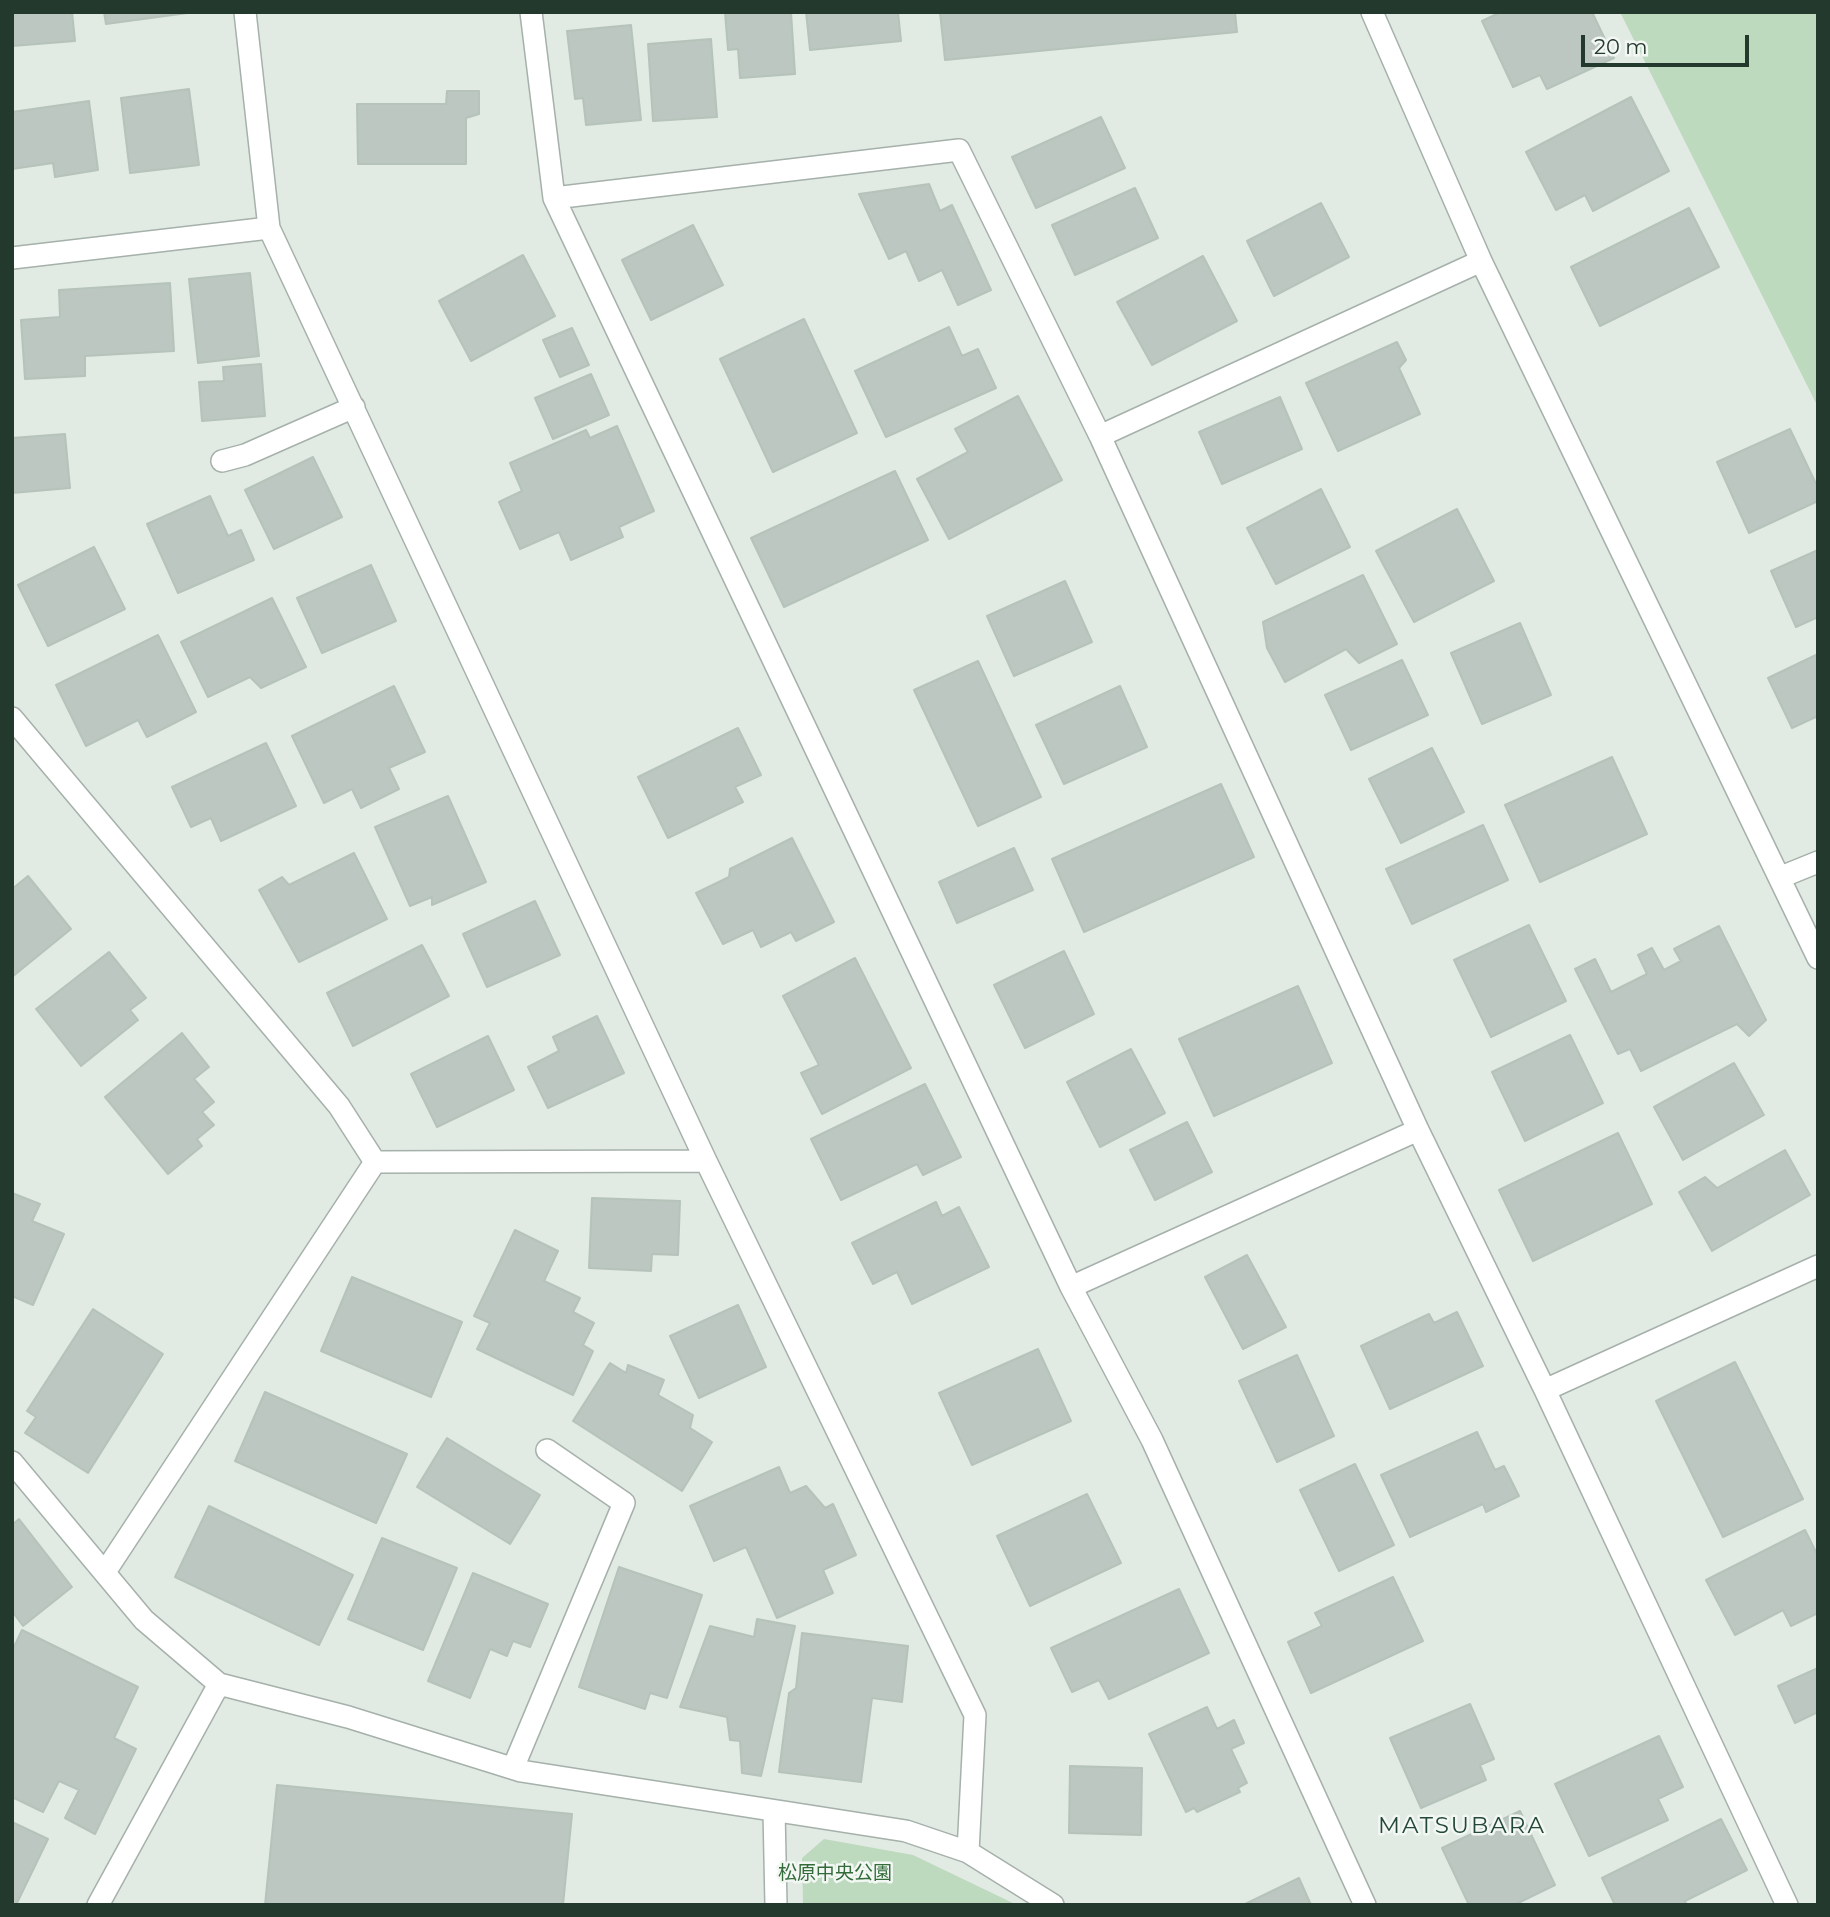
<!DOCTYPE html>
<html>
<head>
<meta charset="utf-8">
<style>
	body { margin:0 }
	#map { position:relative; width:1830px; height:1917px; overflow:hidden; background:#e2eae4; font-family:Montserrat,sans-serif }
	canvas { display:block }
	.frame { position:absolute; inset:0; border:14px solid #24392e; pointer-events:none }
	.scale { position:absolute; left:1581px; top:35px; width:168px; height:32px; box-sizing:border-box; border:4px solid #24392e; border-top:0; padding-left:9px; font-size:21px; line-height:24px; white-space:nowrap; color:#24392e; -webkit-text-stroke:5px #f2f7f3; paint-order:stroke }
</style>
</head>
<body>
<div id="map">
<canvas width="1830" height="1917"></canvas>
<div class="frame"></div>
<div class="scale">20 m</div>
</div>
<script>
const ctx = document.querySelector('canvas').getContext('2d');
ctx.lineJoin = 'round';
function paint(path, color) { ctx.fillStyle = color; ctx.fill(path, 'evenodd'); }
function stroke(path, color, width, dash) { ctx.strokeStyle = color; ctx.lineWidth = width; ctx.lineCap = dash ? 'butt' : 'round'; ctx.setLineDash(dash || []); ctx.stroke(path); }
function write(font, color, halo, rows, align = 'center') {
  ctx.font = font + ' Montserrat,"Noto Sans JP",sans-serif'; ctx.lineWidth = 5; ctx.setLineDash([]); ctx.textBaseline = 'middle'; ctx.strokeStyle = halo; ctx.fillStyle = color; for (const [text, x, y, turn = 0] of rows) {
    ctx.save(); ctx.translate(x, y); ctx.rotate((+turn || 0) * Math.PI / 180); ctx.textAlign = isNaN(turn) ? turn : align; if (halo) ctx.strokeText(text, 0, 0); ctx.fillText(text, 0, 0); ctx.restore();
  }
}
const green = new Path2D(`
	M1620 12H1818V407Z
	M824 1839 913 1855 1017 1905H803L802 1858Z`);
const building = new Path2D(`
	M12 12H72L75 41 12 46Z
	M104 12H195L106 24Z
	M725 12H791L795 74 740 78 738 49 728 50Z
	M806 12H898L901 41 810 50Z
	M940 12H1235L1237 32 945 60Z
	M1501 12H1592L1614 58 1547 89 1540 75 1513 87 1482 21Z
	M631 25 641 120 586 125 583 98 575 99 567 31Z
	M711 39 717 117 653 121 648 44Z
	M189 89 199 165 130 173 121 98Z
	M447 91H479V114L466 118V164H358L357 104H446Z
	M1631 97 1669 171 1593 211 1585 195 1556 210 1526 152Z
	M89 101 98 170 55 177 53 163 12 169V112Z
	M1101 117 1125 168 1036 208 1012 157Z
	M929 184 940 211 952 205 991 290 958 305 942 270 919 281 906 251 889 259 859 194Z
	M1135 188 1158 238 1075 275 1052 225Z
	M1321 203 1349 257 1274 296 1247 241Z
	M1689 208 1719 267 1600 326 1571 267Z
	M693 225 723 285 651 320 622 260Z
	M523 255 555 316 471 361 439 301Z
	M1203 256 1237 321 1152 365 1117 302Z
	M250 273 259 356 198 363 189 279Z
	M170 283 174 351 85 356V376L25 379 21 320 60 317 59 290Z
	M804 319 857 433 773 472 720 359Z
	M949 327 962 356 978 349 996 388 886 437 855 371Z
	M572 328 589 365 560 377 543 340Z
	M1397 342 1406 360 1399 368 1420 414 1338 451 1306 383Z
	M261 364 265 416 202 421 199 382 224 381 223 367Z
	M591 374 609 415 553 439 535 398Z
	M1018 396 1062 480 949 539 917 479 968 452 955 429Z
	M1280 397 1302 449 1222 484 1199 432Z
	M617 426 654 511 619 527 623 537 571 560 559 532 520 549 499 502 522 491 510 463 586 430 590 438Z
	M1790 429 1818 488V501L1749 533 1717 462Z
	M65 434 70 488 12 493V438Z
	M313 457 342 517 274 549 245 490Z
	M895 471 928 540 784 607 751 538Z
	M1321 489 1350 547 1276 584 1247 528Z
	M210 496 228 536 241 530 254 560 178 593 147 524Z
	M1457 509 1494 581 1414 622 1376 551Z
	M94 547 125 609 48 646 18 585Z
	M1818 550V617L1796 627 1771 571Z
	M371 565 396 621 322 653 297 598Z
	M1363 575 1397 644 1359 663 1346 649 1285 682 1267 648 1263 622Z
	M1065 581 1092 642 1014 676 987 616Z
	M272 598 306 667 261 688 250 677 208 697 181 642Z
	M1520 623 1551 695 1482 724 1451 653Z
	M158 635 196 712 147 737 138 720 86 746 56 685Z
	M1818 654V716L1792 728 1768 678Z
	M1402 660 1428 715 1351 750 1325 695Z
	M978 661 1041 797 978 826 914 690Z
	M394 686 425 752 389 768 399 789 361 808 352 789 324 803 292 736Z
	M1120 686 1147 747 1064 784 1036 725Z
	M738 728 761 775 735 787 743 802 668 838 638 777Z
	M266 743 296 806 221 841 211 818 191 827 172 787Z
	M1432 748 1464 812 1401 843 1369 779Z
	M1612 757 1647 834 1540 882 1505 805Z
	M1221 784 1254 857 1084 932 1052 859Z
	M448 796 486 882 432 905V897L410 906 375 827Z
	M1483 825 1508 880 1412 924 1386 869Z
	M792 838 834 922 796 941 791 932 761 947 753 930 723 944 696 893 729 877 730 869Z
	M1014 848 1033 890 957 923 939 882Z
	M354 853 387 919 299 962 259 890 282 877 289 885Z
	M28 876 71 929 12 977V889Z
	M535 901 560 955 487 987 463 934Z
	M1529 925 1566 1001 1491 1037 1454 960Z
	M1719 926 1766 1020 1749 1036 1737 1024 1641 1071 1630 1049 1618 1054 1575 969 1595 959 1611 992 1647 974 1638 955 1652 948 1664 970 1681 961 1674 949Z
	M422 945 449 996 353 1046 327 993Z
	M1064 951 1094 1014 1025 1048 994 985Z
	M109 952 146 998 130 1010 138 1020 81 1066 36 1009Z
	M855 958 911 1068 822 1114 801 1073 819 1065 783 996Z
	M1298 986 1332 1063 1214 1116 1179 1039Z
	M597 1016 624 1073 548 1108 528 1067 559 1051 553 1037Z
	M182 1033 209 1067 194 1079 214 1102 202 1112 214 1125 197 1139 202 1146 168 1174 105 1097Z
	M1570 1035 1603 1103 1525 1141 1492 1072Z
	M488 1036 514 1090 437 1127 411 1074Z
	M1131 1049 1165 1113 1100 1147 1067 1082Z
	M1734 1063 1764 1115 1683 1160 1654 1107Z
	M925 1084 961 1157 923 1175 917 1164 841 1200 811 1139Z
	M1187 1122 1212 1172 1155 1200 1130 1150Z
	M1618 1133 1652 1204 1533 1261 1499 1190Z
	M1785 1150 1810 1195 1712 1251 1679 1192 1705 1177 1717 1188Z
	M12 1193 40 1204 32 1221 64 1234 33 1305 12 1296Z
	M592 1198 680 1201 678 1255 652 1254 651 1271 589 1268Z
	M936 1202 942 1216 959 1207 989 1267 912 1304 897 1272 873 1284 852 1243Z
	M515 1230 558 1251 544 1281 580 1298 573 1312 594 1323 583 1345 593 1351 573 1395 477 1349 490 1323 474 1316Z
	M1247 1255 1286 1327 1243 1349 1205 1277Z
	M352 1277 462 1322 431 1397 321 1351Z
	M738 1305 766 1367 699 1398 670 1336Z
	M93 1309 163 1354 88 1473 25 1433 36 1417 27 1411Z
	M1457 1312 1483 1366 1390 1409 1361 1346 1429 1314 1434 1323Z
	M1038 1349 1071 1421 972 1465 939 1393Z
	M1297 1355 1334 1436 1277 1462 1239 1381Z
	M1735 1362 1803 1499 1723 1537 1656 1401Z
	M610 1363 626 1373 628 1365 664 1380 658 1395 693 1415 690 1428 712 1442 682 1491 573 1421Z
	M265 1392 407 1454 376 1523 235 1461Z
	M1477 1432 1495 1470 1504 1466 1519 1496 1486 1512 1483 1504 1410 1537 1381 1475Z
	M447 1438 540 1495 510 1544 417 1487Z
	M1355 1464 1394 1545 1339 1571 1300 1490Z
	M779 1467 790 1493 806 1486 825 1508 833 1504 856 1555 823 1570 833 1593 777 1618 746 1547 714 1561 690 1506Z
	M1087 1494 1121 1563 1030 1606 997 1536Z
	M209 1506 353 1575 319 1645 175 1577Z
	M19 1519 72 1587 23 1626 12 1611V1525Z
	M1805 1530 1818 1556V1613L1791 1626 1783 1610 1735 1635 1706 1580Z
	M382 1538 457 1568 423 1650 348 1619Z
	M619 1567 702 1595 667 1698 650 1693 645 1709 579 1687Z
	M473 1573 548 1604 530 1647 513 1641 507 1656 490 1649 470 1698 428 1681Z
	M1393 1577 1423 1641 1311 1693 1288 1642 1322 1626 1315 1613Z
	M1179 1589 1209 1653 1109 1699 1099 1680 1072 1692 1051 1648Z
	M757 1619 795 1626 761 1776 742 1773 740 1741 730 1740 727 1717 680 1707 710 1626 754 1637Z
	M22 1630 138 1687 114 1738 136 1749 95 1834 65 1818 79 1790 59 1781 43 1812 12 1797V1651Z
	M802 1633 908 1646 902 1702 872 1698 861 1782 779 1772 789 1693 796 1688Z
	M1818 1668V1712L1795 1723 1778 1686Z
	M1470 1704 1494 1759 1480 1765 1486 1780 1421 1808 1390 1738Z
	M1207 1707 1217 1729 1234 1720 1244 1743 1231 1749 1247 1783 1238 1788 1240 1792 1197 1812 1194 1808 1186 1812 1149 1734Z
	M1659 1736 1683 1787 1658 1799 1668 1820 1589 1856 1555 1784Z
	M1070 1766 1142 1768 1141 1835 1069 1833Z
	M277 1785 572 1814 563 1905H265Z
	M1520 1811 1555 1885 1514 1905H1469L1442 1848Z
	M1721 1819 1747 1870 1685 1901 1687 1905H1615L1602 1878Z
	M12 1822 48 1839 16 1905H12Z
	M1299 1878 1311 1905H1243Z`);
const minor = new Path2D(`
	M245 12 269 228 706 1161 975 1715 968 1852
	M531 12 554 198 1071 1287 1152 1440 1365 1905
	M1372 12 1481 261 1818 958
	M554 198 959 150 1100 436 1418 1130 1545 1390 1787 1905
	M12 258 269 228
	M1100 436 1481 261
	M222 461 245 455 354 407
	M12 718 339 1106 375 1162 105 1572
	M1781 877 1818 862
	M375 1162 706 1161
	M1071 1287 1418 1130
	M1545 1390 1818 1266
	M12 1462 144 1620 219 1684 348 1717 521 1771 906 1831 968 1852 1053 1905
	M513 1768 624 1503 547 1450
	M774 1811 776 1905
	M98 1905 219 1684`);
const parkNames = [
	["松原中央公園",835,1873]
];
const quarterNames = [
	["MATSUBARA",1462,1826]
];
paint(green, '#bdd9be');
paint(building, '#bbc7c0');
stroke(building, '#b5c3ba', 2);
stroke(minor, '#a5b1aa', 24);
stroke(minor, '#fff', 21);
write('19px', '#336b3b', '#f2f7f3', parkNames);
ctx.letterSpacing = '2px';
write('23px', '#234836', '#f2f7f3', quarterNames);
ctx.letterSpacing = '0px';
</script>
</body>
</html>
